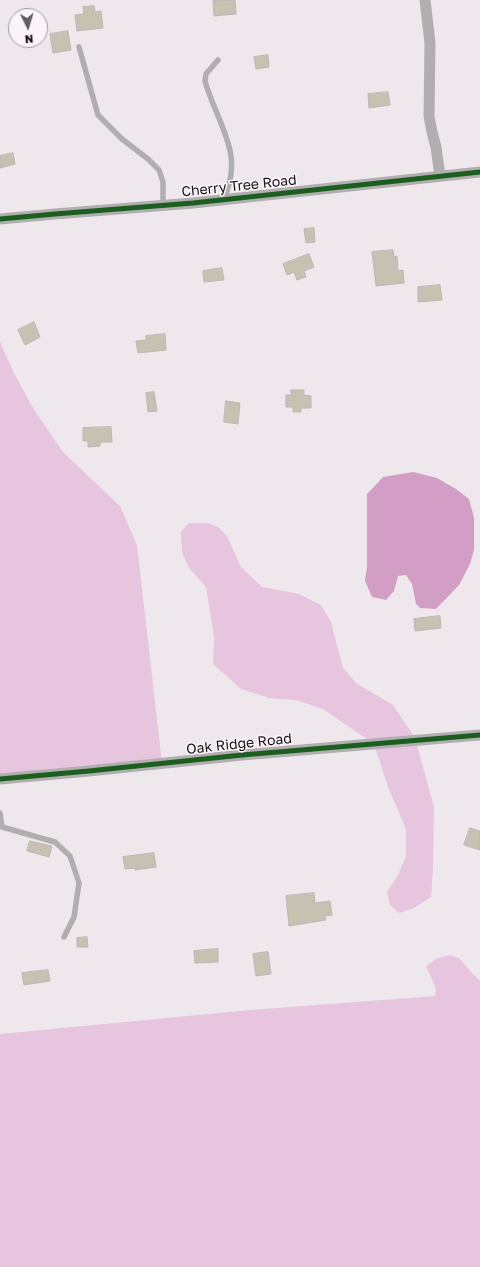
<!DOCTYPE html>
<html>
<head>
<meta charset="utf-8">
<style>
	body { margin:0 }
	#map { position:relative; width:480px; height:1267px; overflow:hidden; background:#eee8ec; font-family:"Golos Text",sans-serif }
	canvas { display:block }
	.north { position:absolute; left:8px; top:8px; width:40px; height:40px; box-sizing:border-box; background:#fdf3fa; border:1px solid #a1999e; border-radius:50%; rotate:175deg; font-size:11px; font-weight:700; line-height:16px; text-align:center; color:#161215 }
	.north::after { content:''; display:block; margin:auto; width:14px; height:18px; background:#625d60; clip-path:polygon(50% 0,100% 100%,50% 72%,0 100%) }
</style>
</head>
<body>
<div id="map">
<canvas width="480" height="1267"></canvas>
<div class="north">N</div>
</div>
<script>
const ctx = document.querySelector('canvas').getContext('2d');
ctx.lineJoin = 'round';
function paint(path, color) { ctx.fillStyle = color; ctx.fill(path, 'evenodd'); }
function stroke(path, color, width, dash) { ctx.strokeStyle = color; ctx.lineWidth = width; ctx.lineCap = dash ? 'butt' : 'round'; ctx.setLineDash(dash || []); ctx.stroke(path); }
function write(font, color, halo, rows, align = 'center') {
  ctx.font = font + ' "Golos Text",sans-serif'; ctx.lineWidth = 3; ctx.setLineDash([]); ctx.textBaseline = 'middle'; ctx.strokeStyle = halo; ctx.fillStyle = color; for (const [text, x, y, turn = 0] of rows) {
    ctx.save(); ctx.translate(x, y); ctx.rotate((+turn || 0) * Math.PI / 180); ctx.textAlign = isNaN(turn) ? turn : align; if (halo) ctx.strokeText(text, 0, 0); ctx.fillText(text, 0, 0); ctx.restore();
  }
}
const green = new Path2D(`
	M0 342 14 373 33 408 63 452 120 506 137 545 162 763 0 779Z
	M189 523H207L218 527 227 536 241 567 262 587 299 594 321 605 331 622 343 668 356 683 393 705 415 738 434 807 433 869 431 897 414 908 399 913 390 905 387 892 398 875 406 856V829L388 787 374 744 323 709 296 700 269 698 241 689 213 664 214 637 206 587 189 568 182 552 181 532Z
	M450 955 459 958 473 974 480 981V1267H0V1034L250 1010 435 996 436 989 426 966 436 959Z`);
const water = new Path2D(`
	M413 472 437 478 456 489 469 499 474 518V550L470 564 459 585 436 609 420 608 416 604 412 584 406 575 398 576 394 591 386 600 372 597 365 581 367 567V494L383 477Z`);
const building = new Path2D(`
	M220 0H235L236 14 214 16 213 1Z
	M94 6 95 12 101 11 103 28 77 31 75 15 84 14 83 7Z
	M68 31 71 50 53 53 50 34Z
	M268 55 269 67 256 69 254 57Z
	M388 92 390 105 369 108 368 94Z
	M13 153 15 164 0 168V156Z
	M314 228 315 242 306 243 304 229Z
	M393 250 394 257 397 256 398 271 403 270 404 283 376 286 372 252Z
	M309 254 314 267 304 271 306 277 297 280 294 272 287 275 283 264Z
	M222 268 224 280 204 282 203 271Z
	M440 285 442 300 418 302V287Z
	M34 322 40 337 25 345 18 330Z
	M165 334 166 350 138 353 136 341 146 340V336Z
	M291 390H304V395L311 396V408H301V412H293V407H286V395H291Z
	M154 392 157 411 148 412 146 393Z
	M226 401 240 403 238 424 224 422Z
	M111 427 112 442H100V446L88 447V441H83V428Z
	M440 616 441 628 415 631 414 619Z
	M470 828 480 831V850L464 845Z
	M30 841 52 846 49 857 27 851Z
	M154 853 156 867 135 870V868L125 869 123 857Z
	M314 893 315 903 330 901 332 915 325 916 326 920 289 926 286 896Z
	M87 937 88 947H77V938Z
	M218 949V962L195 963 194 951Z
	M268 952 271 974 256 976 253 954Z
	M48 970 50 981 24 985 22 973Z`);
const service = new Path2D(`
	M79 47 98 115 122 139 148 159 159 170 163 182V206
	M218 60 206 74 205 81C217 124 246 154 223 200
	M0 813 2 827 55 842 70 856 79 883 74 917 64 937`);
const minor = new Path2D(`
	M425 0 430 43 429 116 432 132 436 147 440 176
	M0 219 55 214 193 203 480 172
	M0 779 89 771 242 755 480 735`);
const cycleway = new Path2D(`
	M0 219 55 214 193 203 480 172
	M0 779 89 771 242 755 480 735`);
const streetNames = [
	["Cherry Tree Road",239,186,-6],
	["Oak Ridge Road",239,744,-6]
];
paint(green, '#e7c5df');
paint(water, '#d39ec6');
paint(building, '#c6c1b1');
stroke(building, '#bab7b7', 1);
stroke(service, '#b1aeb0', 5.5);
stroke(minor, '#b1aeb0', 11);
stroke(cycleway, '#1b5e20', 5);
write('14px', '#161215', '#fdf3fa', streetNames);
</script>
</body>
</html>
